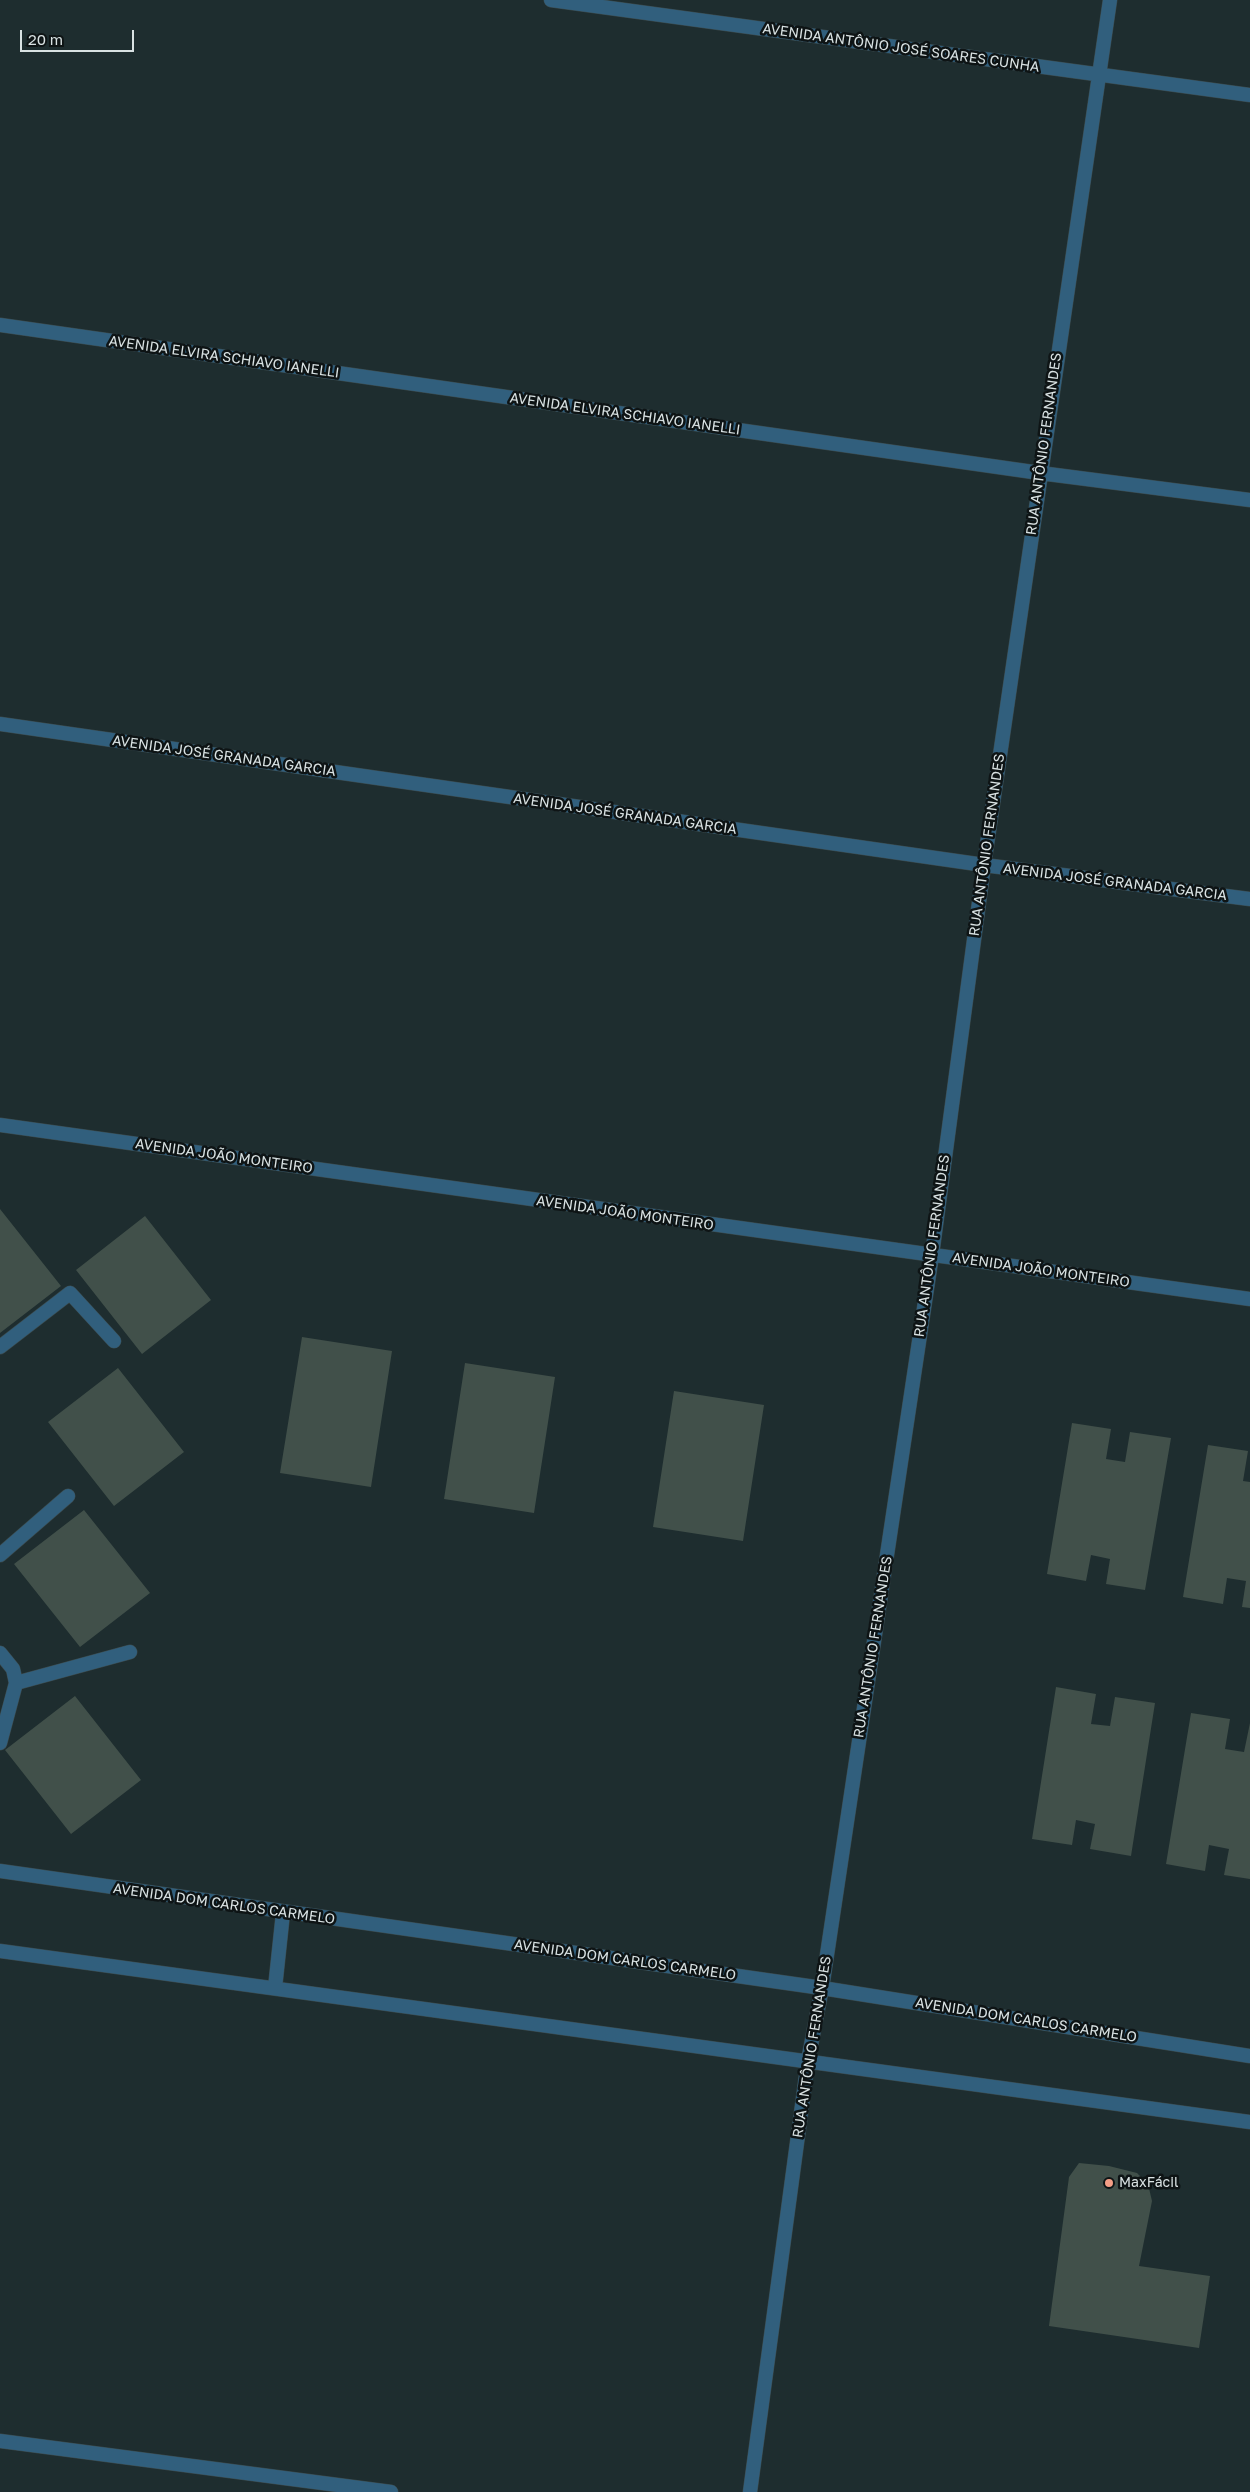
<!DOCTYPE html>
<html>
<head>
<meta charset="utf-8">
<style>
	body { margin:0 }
	#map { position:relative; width:1250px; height:2492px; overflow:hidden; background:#1e2d2f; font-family:"Golos Text",sans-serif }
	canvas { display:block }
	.scale { position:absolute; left:20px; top:30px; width:114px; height:22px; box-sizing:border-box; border:2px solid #d9e2e3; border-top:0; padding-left:6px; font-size:15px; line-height:18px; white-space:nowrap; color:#d9e2e3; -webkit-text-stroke:4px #0e1415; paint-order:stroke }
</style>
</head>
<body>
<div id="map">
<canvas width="1250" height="2492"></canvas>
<div class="scale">20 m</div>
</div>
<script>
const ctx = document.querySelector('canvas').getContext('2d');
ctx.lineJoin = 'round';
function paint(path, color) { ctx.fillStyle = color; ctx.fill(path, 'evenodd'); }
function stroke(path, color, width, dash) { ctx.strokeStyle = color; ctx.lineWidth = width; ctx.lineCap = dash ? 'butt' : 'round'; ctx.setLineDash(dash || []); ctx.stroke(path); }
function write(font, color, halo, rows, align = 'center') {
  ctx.font = font + ' "Golos Text",sans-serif'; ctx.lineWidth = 5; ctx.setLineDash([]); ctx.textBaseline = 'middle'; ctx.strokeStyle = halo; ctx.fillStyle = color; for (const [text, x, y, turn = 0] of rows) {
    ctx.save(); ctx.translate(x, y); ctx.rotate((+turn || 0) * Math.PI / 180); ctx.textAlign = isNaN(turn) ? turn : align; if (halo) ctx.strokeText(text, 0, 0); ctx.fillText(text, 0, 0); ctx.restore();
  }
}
const building = new Path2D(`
	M0 1209 61 1286 0 1333Z
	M145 1216 211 1300 142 1354 76 1270Z
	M302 1337 392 1351 371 1487 280 1473Z
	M465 1363 555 1377 534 1513 444 1499Z
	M118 1368 184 1452 114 1506 48 1422Z
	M674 1391 764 1405 743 1541 653 1527Z
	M1072 1423 1111 1429 1106 1459 1125 1462 1130 1432 1171 1438 1145 1590 1106 1584 1110 1559 1091 1555 1086 1581 1047 1574Z
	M1208 1445 1248 1451 1243 1481 1250 1482V1608L1242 1607 1246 1581 1227 1578 1223 1604 1183 1597Z
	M84 1510 150 1593 80 1647 14 1564Z
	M1056 1687 1096 1694 1091 1724 1110 1726 1115 1697 1155 1703 1131 1856 1090 1849 1095 1824 1076 1820 1072 1845 1032 1839Z
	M75 1696 141 1780 71 1834 5 1750Z
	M1191 1713 1230 1719 1225 1749 1244 1752 1250 1723V1879L1224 1875 1229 1849 1209 1845 1205 1871 1166 1864Z
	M1079 2163 1109 2166 1137 2173 1148 2184 1152 2201 1139 2266 1210 2276 1199 2348 1049 2326 1069 2177Z`);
const service = new Path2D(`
	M0 1347 70 1293 114 1341
	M0 1555 68 1496
	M0 1653 13 1669 16 1683 0 1743
	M16 1683 130 1652`);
const minor = new Path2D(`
	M551 0 1250 95
	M0 325 1040 473 1250 500
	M0 724 984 865 1250 899
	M0 1125 1250 1299
	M0 2441 391 2492
	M750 2492 808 2061 822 1988 932 1255 984 865 1110 0`);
const tertiary = new Path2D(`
	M0 1871 822 1988 1250 2056
	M0 1951 1250 2122
	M275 1988 283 1913`);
const markers = [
	[1109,2183,5,"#f49e86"]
];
const streetNames = [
	["AVENIDA ANTÔNIO JOSÉ SOARES CUNHA",901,48,8],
	["AVENIDA ELVIRA SCHIAVO IANELLI",224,357,8],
	["AVENIDA ELVIRA SCHIAVO IANELLI",625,414,8],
	["RUA ANTÔNIO FERNANDES",1044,444,-82],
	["AVENIDA JOSÉ GRANADA GARCIA",224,756,8],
	["AVENIDA JOSÉ GRANADA GARCIA",625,814,8],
	["RUA ANTÔNIO FERNANDES",987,845,-82],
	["AVENIDA JOSÉ GRANADA GARCIA",1115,882,7],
	["AVENIDA JOÃO MONTEIRO",224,1156,8],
	["AVENIDA JOÃO MONTEIRO",625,1213,8],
	["RUA ANTÔNIO FERNANDES",932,1246,-82],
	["AVENIDA JOÃO MONTEIRO",1041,1270,8],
	["RUA ANTÔNIO FERNANDES",873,1647,-81],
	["AVENIDA DOM CARLOS CARMELO",224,1904,8],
	["AVENIDA DOM CARLOS CARMELO",625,1960,8],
	["AVENIDA DOM CARLOS CARMELO",1026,2020,9],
	["RUA ANTÔNIO FERNANDES",812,2047,-81]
];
const poiNames = [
	["MaxFácil",1119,2183]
];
paint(building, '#41504a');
stroke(service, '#3c4a4c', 15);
stroke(minor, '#3c4a4c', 15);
stroke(tertiary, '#3c4a4c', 15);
stroke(service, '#315f7d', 14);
stroke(minor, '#315f7d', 14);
stroke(tertiary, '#315f7d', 14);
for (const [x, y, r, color] of markers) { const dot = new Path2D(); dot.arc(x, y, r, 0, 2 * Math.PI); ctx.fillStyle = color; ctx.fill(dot); stroke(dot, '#0e1415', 2); }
write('14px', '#d9e2e3', '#0e1415', streetNames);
write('14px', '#d9e2e3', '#0e1415', poiNames, 'left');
</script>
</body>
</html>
